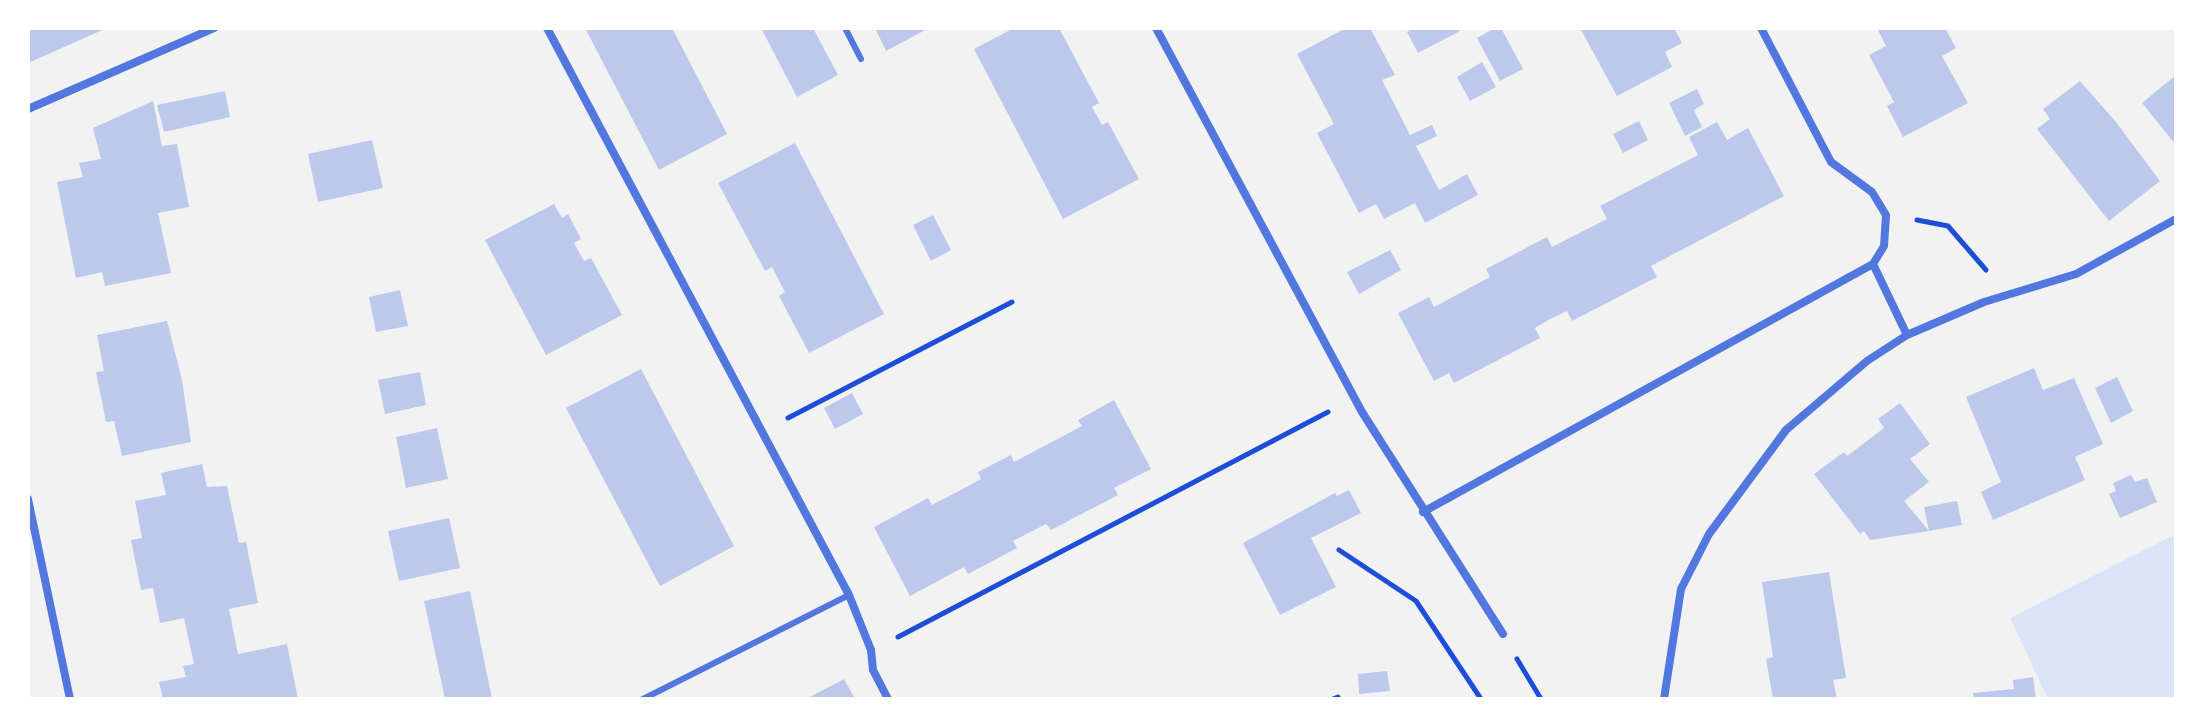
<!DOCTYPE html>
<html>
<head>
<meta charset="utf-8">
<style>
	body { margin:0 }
	#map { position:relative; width:2204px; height:727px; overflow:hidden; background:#f2f2f2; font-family:"DejaVu Sans",sans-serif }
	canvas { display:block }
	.frame { position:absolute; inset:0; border:30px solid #fff; pointer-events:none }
</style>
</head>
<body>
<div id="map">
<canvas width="2204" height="727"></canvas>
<div class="frame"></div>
</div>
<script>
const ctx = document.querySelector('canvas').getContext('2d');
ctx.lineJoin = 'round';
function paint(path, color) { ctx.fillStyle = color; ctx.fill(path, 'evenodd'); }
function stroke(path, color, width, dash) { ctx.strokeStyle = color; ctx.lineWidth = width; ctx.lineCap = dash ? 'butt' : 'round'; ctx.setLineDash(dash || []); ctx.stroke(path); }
const green = new Path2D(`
	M2176 534V699H2048L2010 618Z`);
const building = new Path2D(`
	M28 28H107L28 63Z
	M585 28H672L727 134 659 170Z
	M761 28H813L838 75 797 97Z
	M875 28H929L886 51Z
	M1014 28H1059L1099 103 1092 107 1102 125 1108 122 1139 179 1063 219 974 49Z
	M1346 28H1370L1395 75 1382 80 1410 135 1432 125 1437 136 1416 146 1439 190 1467 174 1478 195 1425 223 1415 203 1384 219 1376 204 1359 213 1317 133 1334 124 1297 54Z
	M1414 28H1458L1460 31 1418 53 1407 32Z
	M1495 28H1501L1523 69 1500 81 1477 38Z
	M1580 28H1674L1682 43 1665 52 1672 67 1617 96Z
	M1877 28H1945L1956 48 1942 56 1968 103 1903 137 1887 106 1894 102 1869 55 1886 46Z
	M1482 62 1496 87 1470 101 1457 77Z
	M2176 75V145L2142 103Z
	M2080 81 2116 122 2160 181 2109 221 2037 129 2050 119 2043 109Z
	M1697 89 1704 104 1694 110 1702 127 1685 136 1669 103Z
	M225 91 230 117 164 132 157 105Z
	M153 101 162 146 177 144 189 207 158 213 171 273 105 286 102 272 76 278 57 182 83 177 79 163 101 159 93 128Z
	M1639 121 1648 140 1623 153 1613 134Z
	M1717 122 1727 140 1748 128 1784 196 1651 266 1657 277 1572 321 1567 311 1550 319 1535 328 1540 338 1454 383 1449 373 1434 381 1398 313 1429 297 1434 307 1490 277 1486 269 1547 237 1552 247 1607 219 1600 206 1698 155 1689 137Z
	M372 140 383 188 318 202 308 154Z
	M795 143 884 314 809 353 779 296 785 292 772 267 765 271 718 183Z
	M554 204 562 218 568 214 581 239 574 243 584 261 591 258 622 315 546 355 485 240Z
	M933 215 951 250 931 261 913 225Z
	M1390 250 1401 270 1359 294 1347 272Z
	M400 290 408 326 376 332 369 297Z
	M167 321 182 380 191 442 122 456 114 421 106 422 96 372 104 371 97 335Z
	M2034 368 2043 390 2074 378 2103 444 2075 457 2085 480 1993 520 1981 492 2001 482 1966 397Z
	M641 369 734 546 660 586 566 408Z
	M420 372 426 405 385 414 378 380Z
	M2117 377 2133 411 2111 423 2095 388Z
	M852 393 863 414 835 429 824 408Z
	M1114 400 1151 469 1114 488 1118 495 1051 530 1046 524 1013 541 1017 548 968 574 964 567 910 596 874 527 928 498 932 505 957 492 981 479 978 472 1011 455 1014 462 1082 426 1078 420Z
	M1900 403 1930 444 1910 459 1929 482 1904 501 1929 531 1870 540 1864 531 1860 534 1814 474 1844 452 1847 456 1884 428 1878 419Z
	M437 428 448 479 406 488 396 437Z
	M202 464 207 487 227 486 239 543 246 542 258 603 229 609 238 654 287 644 298 699H163L159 682 186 677 183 666 194 664 184 618 160 623 153 588 141 590 131 540 142 538 135 501 166 495 161 473Z
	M2131 475 2135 482 2147 478 2157 502 2120 518 2109 494 2116 491 2113 483Z
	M1349 490 1361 513 1311 538 1336 587 1280 615 1243 543 1335 493 1337 496Z
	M1957 501 1962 525 1929 531 1924 507Z
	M449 518 460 568 399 581 388 531Z
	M1829 572 1846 678 1833 680 1837 699H1773L1766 659 1773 657 1762 582Z
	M470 591 492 699H445L424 601Z
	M1387 671 1390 691 1359 694 1358 674Z
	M2033 677 2036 699H1974L1973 693 2014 689 2013 680Z
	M844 679 855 699H806Z`);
const path = new Path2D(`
	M1917 220 1948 226 1986 270
	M788 418 1012 302
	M1339 550 1416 601 1481 699
	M898 637 1328 412
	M1517 659 1541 699
	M1333 699 1338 697`);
const service = new Path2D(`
	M845 28 861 59
	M643 699 849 595`);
const minor = new Path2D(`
	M547 28 849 595 871 650 873 670 888 699
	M1156 28 1362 412 1503 634
	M1761 28 1831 162 1872 192 1886 215 1884 246 1873 264
	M28 109 214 28
	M1873 264 1907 335
	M28 499 70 699
	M1423 512 1873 264
	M1664 699 1681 589 1709 534 1786 430 1867 361 1907 335 1984 302 2076 274 2176 219`);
paint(green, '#dbe4f7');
paint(building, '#bdc9ec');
stroke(path, '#1d4ed8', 5);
stroke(service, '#5277de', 6);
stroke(minor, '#5277de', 8);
</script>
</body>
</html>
